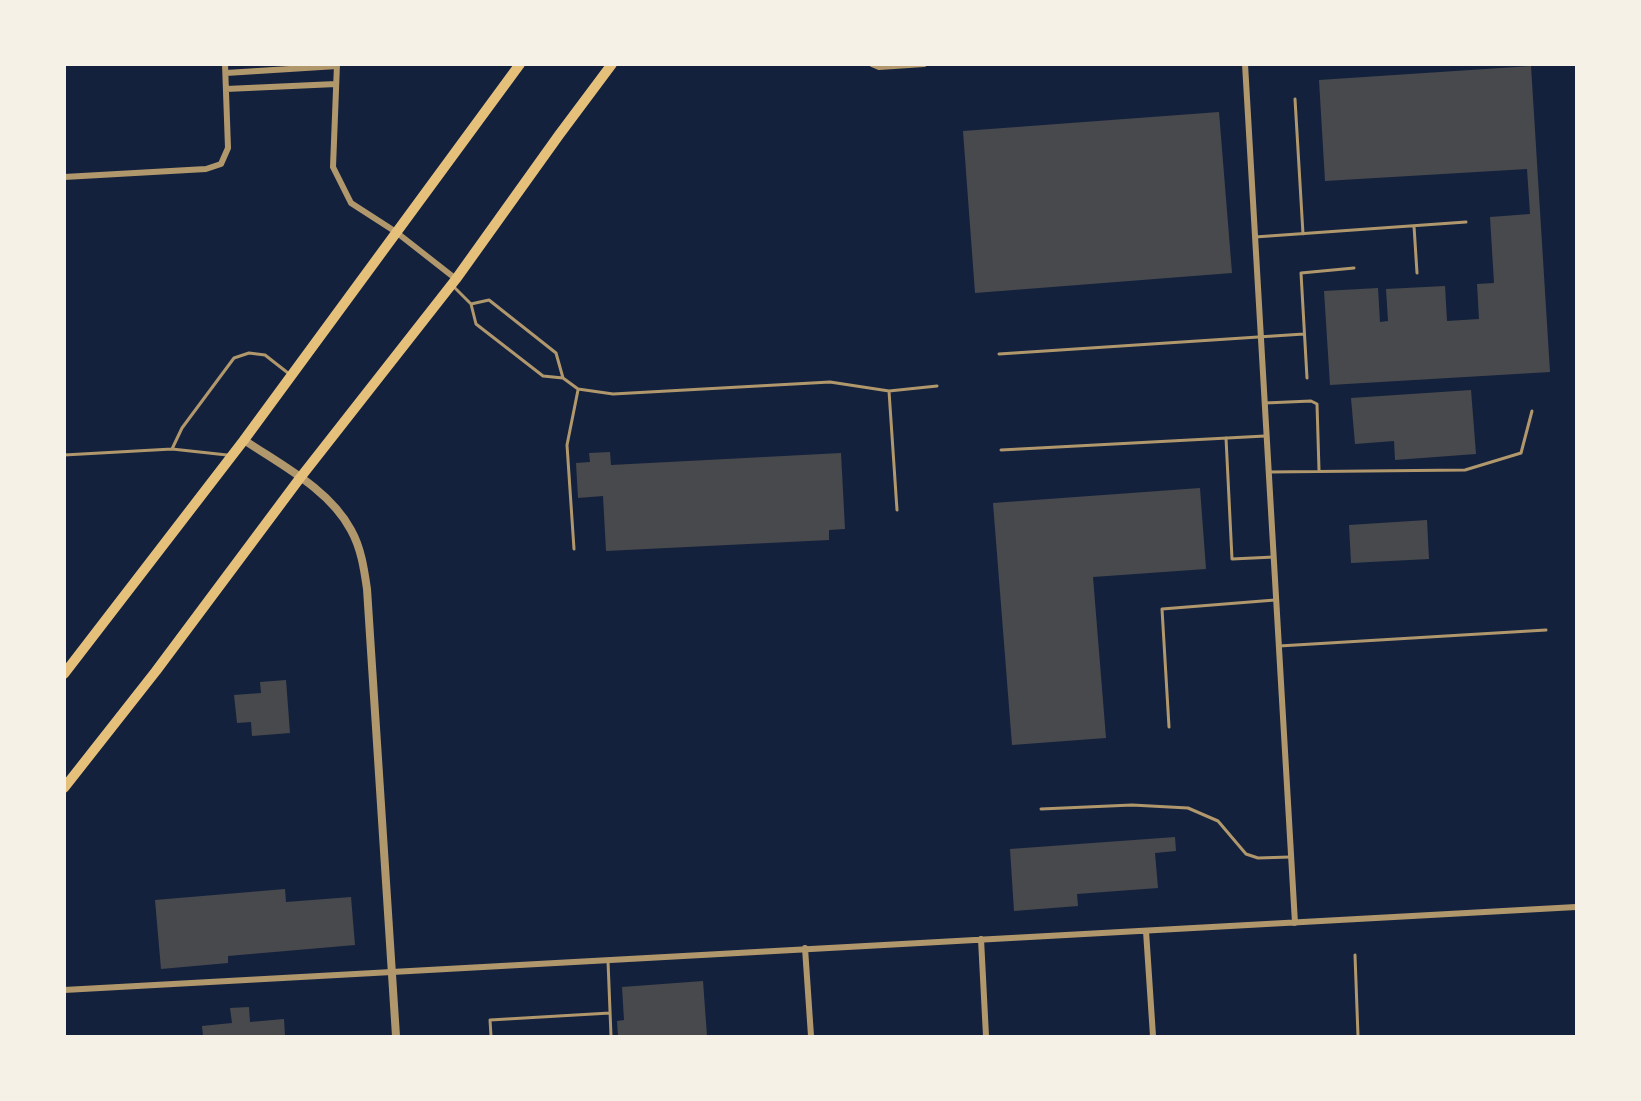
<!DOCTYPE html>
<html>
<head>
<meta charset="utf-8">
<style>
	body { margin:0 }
	#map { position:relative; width:1641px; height:1101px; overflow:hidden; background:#14213d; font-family:Ubuntu,sans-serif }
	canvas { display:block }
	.frame { position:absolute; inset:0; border:66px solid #f6f1e7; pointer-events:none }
</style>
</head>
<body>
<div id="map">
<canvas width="1641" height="1101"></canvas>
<div class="frame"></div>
</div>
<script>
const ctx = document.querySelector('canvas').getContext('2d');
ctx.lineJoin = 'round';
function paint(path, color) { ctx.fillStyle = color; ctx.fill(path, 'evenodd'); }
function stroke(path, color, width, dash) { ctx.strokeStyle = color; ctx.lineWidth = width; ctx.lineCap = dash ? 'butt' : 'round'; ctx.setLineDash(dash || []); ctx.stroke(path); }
const building = new Path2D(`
	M1531 66 1550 372 1330 385 1324 291 1378 288 1380 322 1388 321 1386 289 1445 286 1447 321 1479 319 1477 284 1494 283 1490 217 1530 214 1527 169 1325 181 1319 80Z
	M1219 112 1232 273 975 293 963 131Z
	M1471 390 1476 454 1395 460 1394 441 1355 444 1351 398Z
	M610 452 611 465 841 453 845 529 829 530V540L606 551 603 496 578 498 576 463 590 462 589 453Z
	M1200 488 1206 569 1093 577 1106 738 1012 745 993 503Z
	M1427 520 1429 559 1351 563 1349 525Z
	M286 680 290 733 252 736 251 722 237 723 234 695 261 693 260 682Z
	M1175 837 1176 851 1155 853 1158 888 1077 894 1078 906 1014 911 1010 849Z
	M285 889 286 902 351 897 355 945 228 956V963L161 969 155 900Z
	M703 981 707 1036H618L617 1021 624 1020 622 987Z
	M249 1007 250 1022 284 1019 285 1036H203L202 1026 232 1023 230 1008Z`);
const service = new Path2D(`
	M1295 99 1303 234
	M1414 226 1417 273
	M1255 237 1466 222
	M454 287 471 304 476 324 543 376 563 378 578 389 613 394 830 382 889 391 937 386
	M471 304 489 300 556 353 563 378
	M999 354 1304 334
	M1307 378 1301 273 1354 268
	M889 391 897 510
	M1265 403 1311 401 1317 404 1319 470
	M1226 438 1232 559 1274 557
	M172 449 182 428 234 358 249 353 265 355 288 373
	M1001 450 1265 436
	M64 455 172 449 227 455
	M1269 472 1465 470 1521 453 1532 411
	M574 549 567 445 578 390
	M1279 646 1546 630
	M1169 727 1162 609 1275 600
	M1041 809 1132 805 1188 808 1218 821 1246 854 1258 858 1290 857
	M1355 955 1358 1036
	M608 961 611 1036
	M491 1036 490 1020 610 1013`);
const minor = new Path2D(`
	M337 64 333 167 351 203 396 232 456 279
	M872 64 879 67 924 64
	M1245 64 1295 923
	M226 73 337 66
	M226 89 336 84
	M64 177 206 169 221 164 228 148 225 64
	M1146 931 1153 1036
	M981 939 986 1036
	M805 948 811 1036
	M64 990 1576 907`);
const tertiary = new Path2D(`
	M244 440C281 465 329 489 351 530 361 548 364 568 367 589L396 1036`);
const primary = new Path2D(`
	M64 674 244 440 520 64
	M64 788 156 671 300 478 456 279 559 135 612 64`);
paint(building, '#48494c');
stroke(service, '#b1986c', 3);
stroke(minor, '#b1986c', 6);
stroke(tertiary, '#b1986c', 8);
stroke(primary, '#e5c07b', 10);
</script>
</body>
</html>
